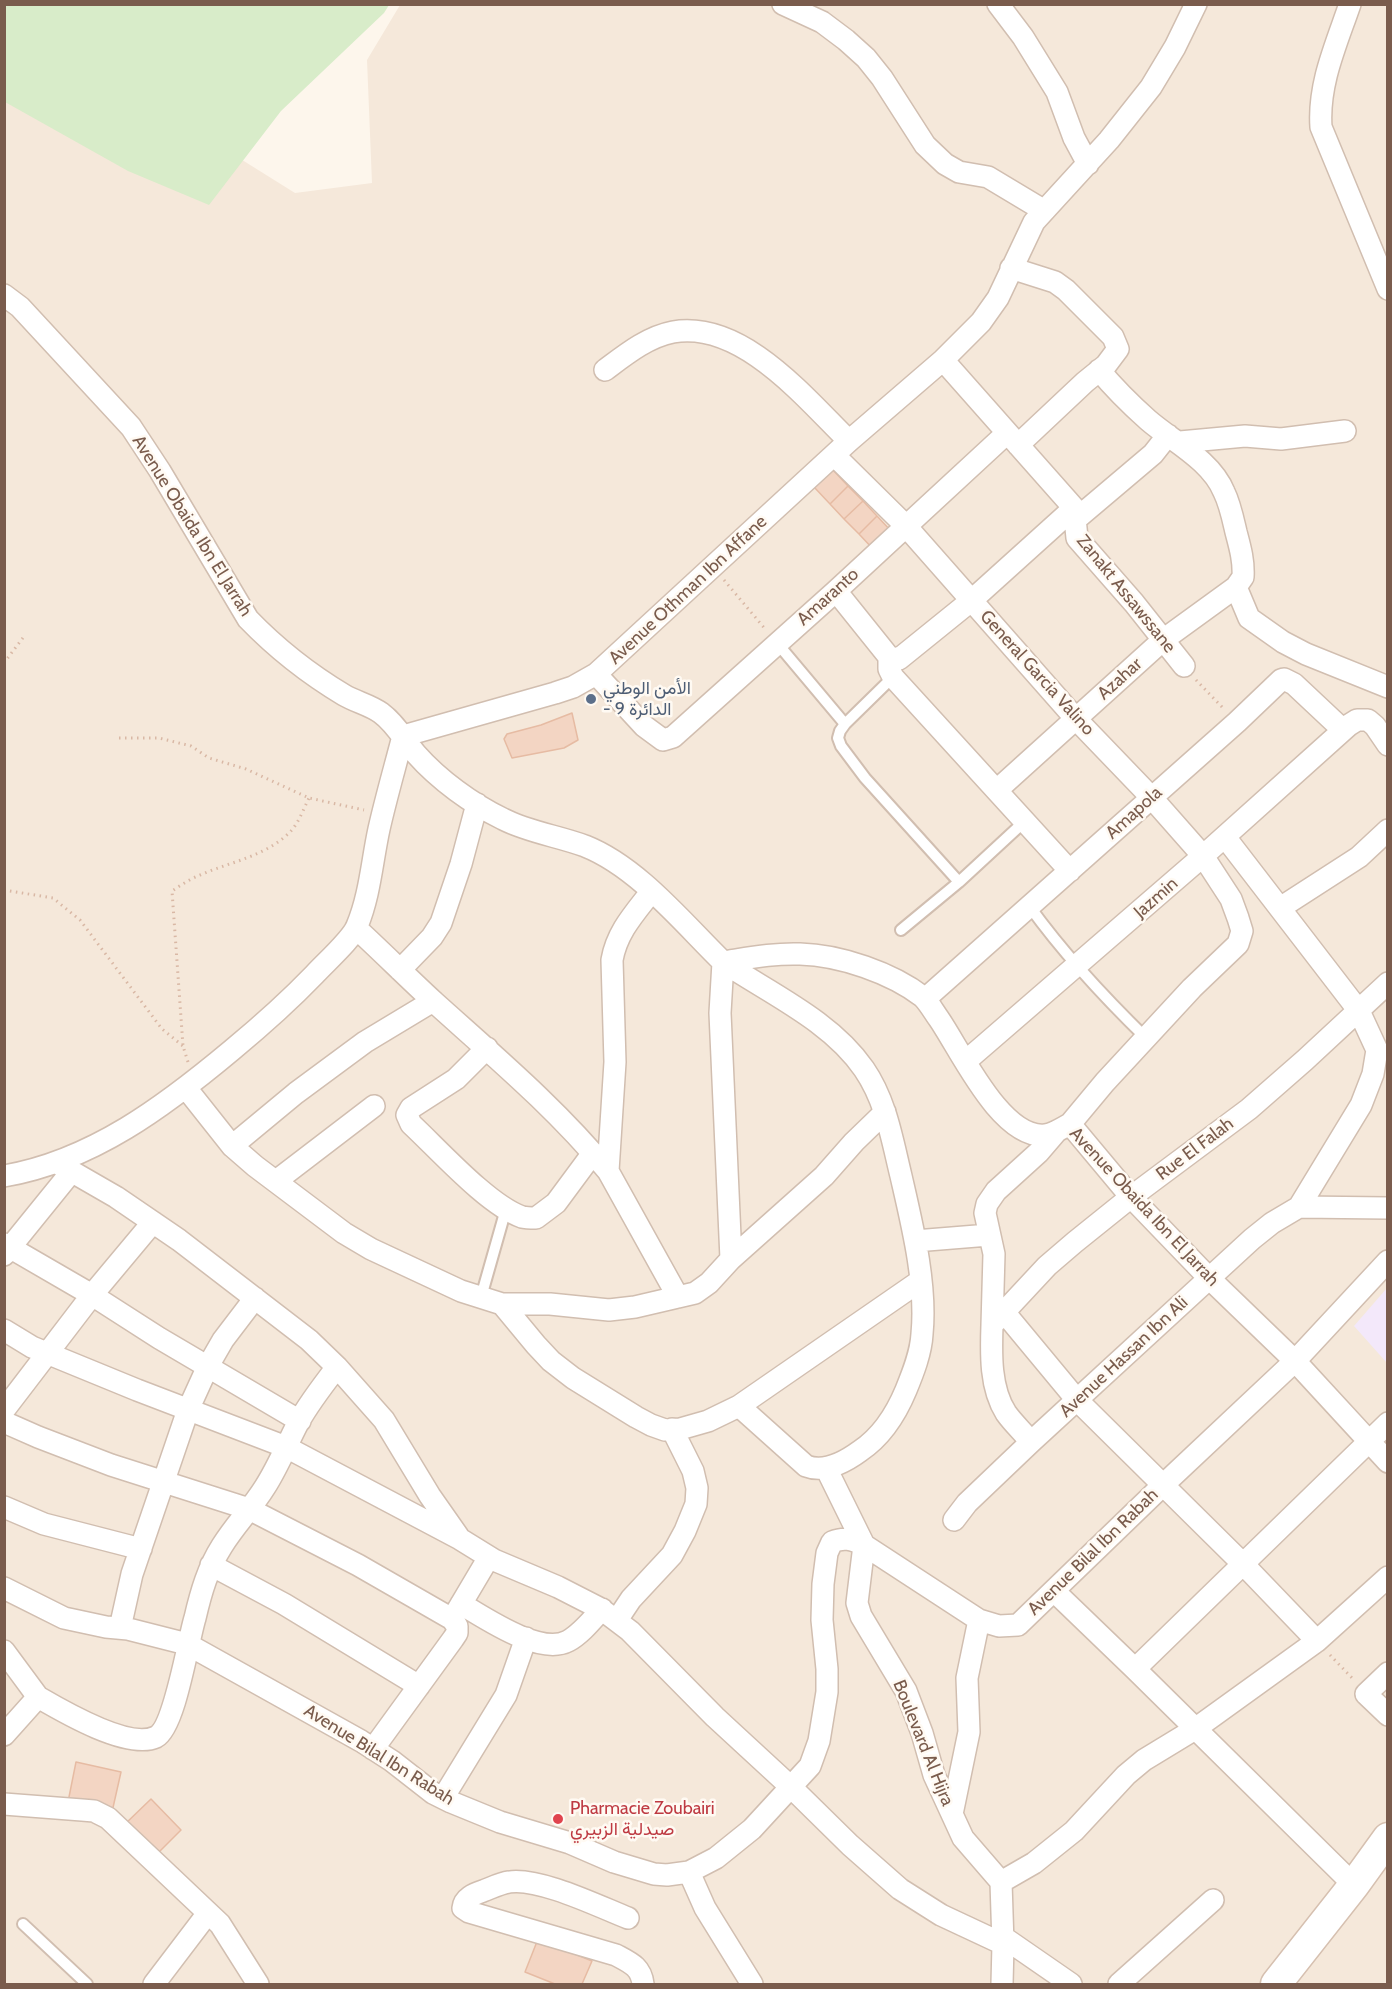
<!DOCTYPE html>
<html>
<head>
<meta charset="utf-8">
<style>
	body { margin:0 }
	#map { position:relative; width:1392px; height:1989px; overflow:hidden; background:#fdf6ec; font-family:Cabin,sans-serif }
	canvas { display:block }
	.frame { position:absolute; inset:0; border:6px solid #7a5c4d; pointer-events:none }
</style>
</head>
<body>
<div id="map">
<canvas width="1392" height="1989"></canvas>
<div class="frame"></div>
</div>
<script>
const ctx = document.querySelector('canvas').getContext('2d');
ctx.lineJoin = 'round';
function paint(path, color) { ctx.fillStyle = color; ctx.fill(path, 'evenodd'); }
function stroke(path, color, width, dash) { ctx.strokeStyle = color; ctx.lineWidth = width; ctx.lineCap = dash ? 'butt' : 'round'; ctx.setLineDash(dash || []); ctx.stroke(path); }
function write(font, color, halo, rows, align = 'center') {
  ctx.font = font + ' Cabin,Vazirmatn,sans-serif'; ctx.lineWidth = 5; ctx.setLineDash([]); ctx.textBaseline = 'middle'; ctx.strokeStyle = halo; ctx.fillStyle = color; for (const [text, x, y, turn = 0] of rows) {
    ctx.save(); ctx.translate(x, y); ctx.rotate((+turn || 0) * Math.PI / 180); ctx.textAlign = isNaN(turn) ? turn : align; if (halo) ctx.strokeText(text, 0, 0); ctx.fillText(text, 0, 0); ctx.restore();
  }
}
const residential = new Path2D(`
	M400 5H1387V1984H5L4 91 151 103 295 193 372 183 367 60Z`);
const education = new Path2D(`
	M1387 1288V1363L1354 1326Z`);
const green = new Path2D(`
	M5 4H389V5L384 13 281 111 209 205 128 171 5 102Z`);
const building = new Path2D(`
	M832 469 848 486 830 504 814 487Z
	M848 486 863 501 844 519 830 504Z
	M863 501 877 516 859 534 844 519Z
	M877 516 891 531 873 549 859 534Z
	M572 713 578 740 564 748 512 758 504 739 507 734 541 725Z
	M76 1762 121 1772 112 1812 68 1802Z
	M151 1799 181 1830 155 1856 124 1825Z
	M538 1939 592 1961 582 1984H555L525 1972Z`);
const path = new Path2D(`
	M724 580 766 630
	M4 663 25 635
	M1196 680 1223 708
	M119 738H159L191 746 209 758 246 769 309 798 364 810
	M4 890 53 898 80 920 162 1029 183 1046
	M188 1062 183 1046 172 891C181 885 190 879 200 875 230 862 263 857 288 834 298 825 303 810 309 798
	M1330 1655 1353 1679`);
const lane = new Path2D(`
	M777 643 845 724
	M893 677 845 724 840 731 838 738 841 746 865 778 959 882
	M1030 907C1064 954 1104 997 1146 1038
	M901 930 959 882 1025 821
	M481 1297 506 1209
	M23 1924 87 1984`);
const street = new Path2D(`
	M783 4 822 22 846 40 866 58 882 78 925 145 945 164 959 172 988 177 1043 210
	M998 4 1023 37 1057 92 1074 138 1088 164
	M1350 4C1336 45 1318 84 1321 127L1388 289
	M1011 268 1055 282 1066 290 1113 337 1118 349 1106 365 1085 382 1018 445
	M4 295 20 307 131 427 160 471 248 619C276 648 309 674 344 695 356 702 370 705 381 713 396 724 404 740 416 754 439 780 472 804 503 819 528 832 558 836 585 846 638 867 683 923 723 962 749 958 774 953 800 954 840 955 892 973 923 997 929 1003 934 1012 939 1019 961 1051 1001 1139 1045 1135 1054 1134 1062 1128 1070 1124L1131 1197 1209 1278 1295 1361 1388 1462
	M943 360 1074 508 1077 538 1134 603 1184 666
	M605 370C625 355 647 337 673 332 742 320 805 398 849 441
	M1180 442 1245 436 1281 439 1345 431
	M834 455 905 525 1076 719 1151 797 1203 856 1231 899 1238 918 1242 931 1238 944 1192 988 1105 1082 1070 1124
	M1075 520 1153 454 1168 435
	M1236 587 1249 618 1283 642 1306 654 1388 687
	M836 591 889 657 899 659 972 600 1074 508
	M889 657V669L893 677 1070 871
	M596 674 644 726 663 740 673 737 836 591 1007 433
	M403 736 555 693 573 687 596 674 849 441 943 360 981 322 998 298 1034 222 1109 140 1151 87 1175 47 1196 4
	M997 790 1163 640 1236 587 1243 577C1244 561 1240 547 1236 532 1233 519 1230 504 1224 492 1211 460 1172 441 1148 420 1130 404 1114 388 1099 370
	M1280 908 1359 857 1388 830
	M356 928C382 952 407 977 433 1001 494 1056 556 1108 608 1171L678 1297
	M723 962C771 994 831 1021 864 1069 886 1101 892 1139 901 1176 912 1224 927 1284 922 1334 921 1353 913 1373 906 1390 896 1414 881 1437 860 1451 845 1462 824 1473 806 1466L739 1406
	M723 962 720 1013 731 1259
	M400 970 432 937 441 923 461 864 477 804
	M925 999 1237 722 1281 680 1284 679 1294 684 1343 730
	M487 1048 456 1079 411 1108 407 1115 411 1124C439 1150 488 1205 522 1217 526 1218 531 1218 536 1218L556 1203 593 1153
	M966 1061 1203 856 1349 725 1357 720H1368L1375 726 1388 745
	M186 1088 232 1146 255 1166 344 1233 371 1249 461 1291 502 1304 536 1345 551 1361 573 1378 636 1417 651 1425 665 1430 680 1429 708 1421 739 1406 920 1281
	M232 1146 296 1093 365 1042 433 1001
	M57 1163 116 1197 179 1240 309 1340 337 1367 384 1420 430 1496 458 1536
	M608 1171 615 1062 612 960C617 932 634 914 651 892
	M4 1176C92 1161 165 1106 232 1050 261 1026 289 1001 315 974 326 962 352 939 357 926 370 895 372 861 379 829 386 798 395 767 403 736
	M276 1181 374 1106
	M1299 1207 1388 1208
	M915 1241 989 1235
	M4 1244 92 1295 159 1338 300 1421
	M4 1255 72 1171
	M502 1304H550L609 1310 635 1307 695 1293 709 1283 731 1259 824 1176 854 1142 885 1112
	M1004 1312 1077 1400 1244 1565 1317 1641
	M992 1325 994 1254 985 1213 987 1204 996 1191 1039 1152 1057 1131
	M4 1330 32 1347 137 1390 286 1447 460 1539 494 1560 558 1587 601 1609 630 1631 715 1717 792 1788 850 1845 900 1889 941 1915 1003 1944
	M4 1410 92 1295 153 1222
	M4 1422 38 1437 111 1465 249 1509 358 1565 452 1619 457 1626V1633L453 1639 373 1749
	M1031 1442C1023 1432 1013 1423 1006 1413 990 1388 991 1354 992 1325L1047 1266 1075 1242 1131 1197 1249 1109 1305 1060 1388 983
	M826 1468 864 1545 857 1603 861 1616 906 1691 922 1733 934 1775 963 1838 1001 1882 1003 1944 1002 1984
	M4 1507 44 1524 141 1549
	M954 1520 967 1503 1031 1442 1252 1239 1272 1223 1299 1207 1361 1105 1373 1074 1377 1050 1359 1011 1225 837
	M211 1565 284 1604 419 1686
	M4 1588 64 1618 106 1627 128 1629 187 1644 361 1741 392 1761 433 1793 451 1802 500 1822 570 1843 614 1862 654 1874 667 1875 689 1872 716 1858 752 1829 810 1766 819 1741 827 1692V1669L822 1620 823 1584 827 1553 832 1542C844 1537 852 1539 864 1545L979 1620 999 1626 1018 1625 1162 1486 1295 1361 1388 1261
	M1054 1591 1135 1669 1354 1885
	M461 1604C485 1618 540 1656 568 1641 581 1634 592 1620 602 1609
	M454 1616 489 1557
	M617 1620 631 1599 672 1555 685 1531 696 1504 697 1488 693 1471 672 1429
	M120 1628 132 1574 188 1410 208 1366 223 1340 255 1298
	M4 1651 38 1697 4 1735
	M1135 1669 1388 1423
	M1388 1673 1366 1694 1388 1715
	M38 1697C62 1711 128 1750 156 1737 175 1727 188 1640 195 1618 201 1592 208 1568 222 1546 235 1525 252 1508 265 1487 278 1467 287 1444 298 1423 309 1403 323 1385 337 1367
	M443 1798 506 1695 526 1638
	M4 1804 82 1810 94 1811 108 1818 220 1924 258 1984
	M952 1814 969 1732 967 1678 979 1620
	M689 1872 705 1908 752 1984
	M1001 1882 1034 1863 1074 1831 1126 1775 1144 1760 1195 1729 1317 1641 1388 1577
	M628 1918C600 1907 539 1877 509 1882 501 1883 491 1888 483 1891 474 1894 464 1898 463 1908L469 1912 616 1955C631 1963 641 1967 643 1984
	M1003 1937 1071 1984
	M154 1984 208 1913
	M1119 1984 1213 1900`);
const secondary = new Path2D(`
	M1276 1984 1354 1885 1388 1838`);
const markers = [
	[591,699,6,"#5c6f8a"],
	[558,1819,6,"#e0444e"]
];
const streetNames = [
	["Avenue Obaida Ibn El Jarrah",192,526,58],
	["Avenue Othman Ibn Affane",688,590,-43],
	["Zanakt Assawssane",1126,594,51],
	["Amaranto",828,597,-42],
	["General Garcia Valino",1037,673,48],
	["Azahar",1120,679,-42],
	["Amapola",1134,813,-42],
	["Jazmin",1156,898,-41],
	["Rue El Falah",1195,1149,-37],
	["Avenue Obaida Ibn El Jarrah",1144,1207,47],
	["Avenue Hassan Ibn Ali",1124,1357,-43],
	["Avenue Bilal Ibn Rabah",1093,1552,-44],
	["Boulevard Al Hijra",923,1743,68],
	["Avenue Bilal Ibn Rabah",379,1755,32]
];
const serviceNames = [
	["الأمن الوطني",603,689],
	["- الدائرة 9",603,710]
];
const healthNames = [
	["Pharmacie Zoubairi",570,1809],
	["صيدلية الزبيري",570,1830]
];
paint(residential, '#f5e8da');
paint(education, '#f3e8fa');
paint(green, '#d8ecc9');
paint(building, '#f3d5c3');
stroke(building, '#e6bba3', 1.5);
stroke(lane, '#d1beb0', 14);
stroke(street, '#d1beb0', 24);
stroke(secondary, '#d6c0b0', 33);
stroke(path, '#d9b8a5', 3, [1.5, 4.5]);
stroke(lane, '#fff', 10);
stroke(street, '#fff', 21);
stroke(secondary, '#fff', 30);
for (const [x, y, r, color] of markers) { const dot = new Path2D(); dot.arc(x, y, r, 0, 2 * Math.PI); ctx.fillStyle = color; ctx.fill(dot); stroke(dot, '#fffaf3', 2); }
write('18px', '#7a5c4d', '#fffaf3', streetNames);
write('18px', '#4e5e75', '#fffaf3', serviceNames, 'left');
write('18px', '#be3a42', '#fffaf3', healthNames, 'left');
</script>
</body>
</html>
